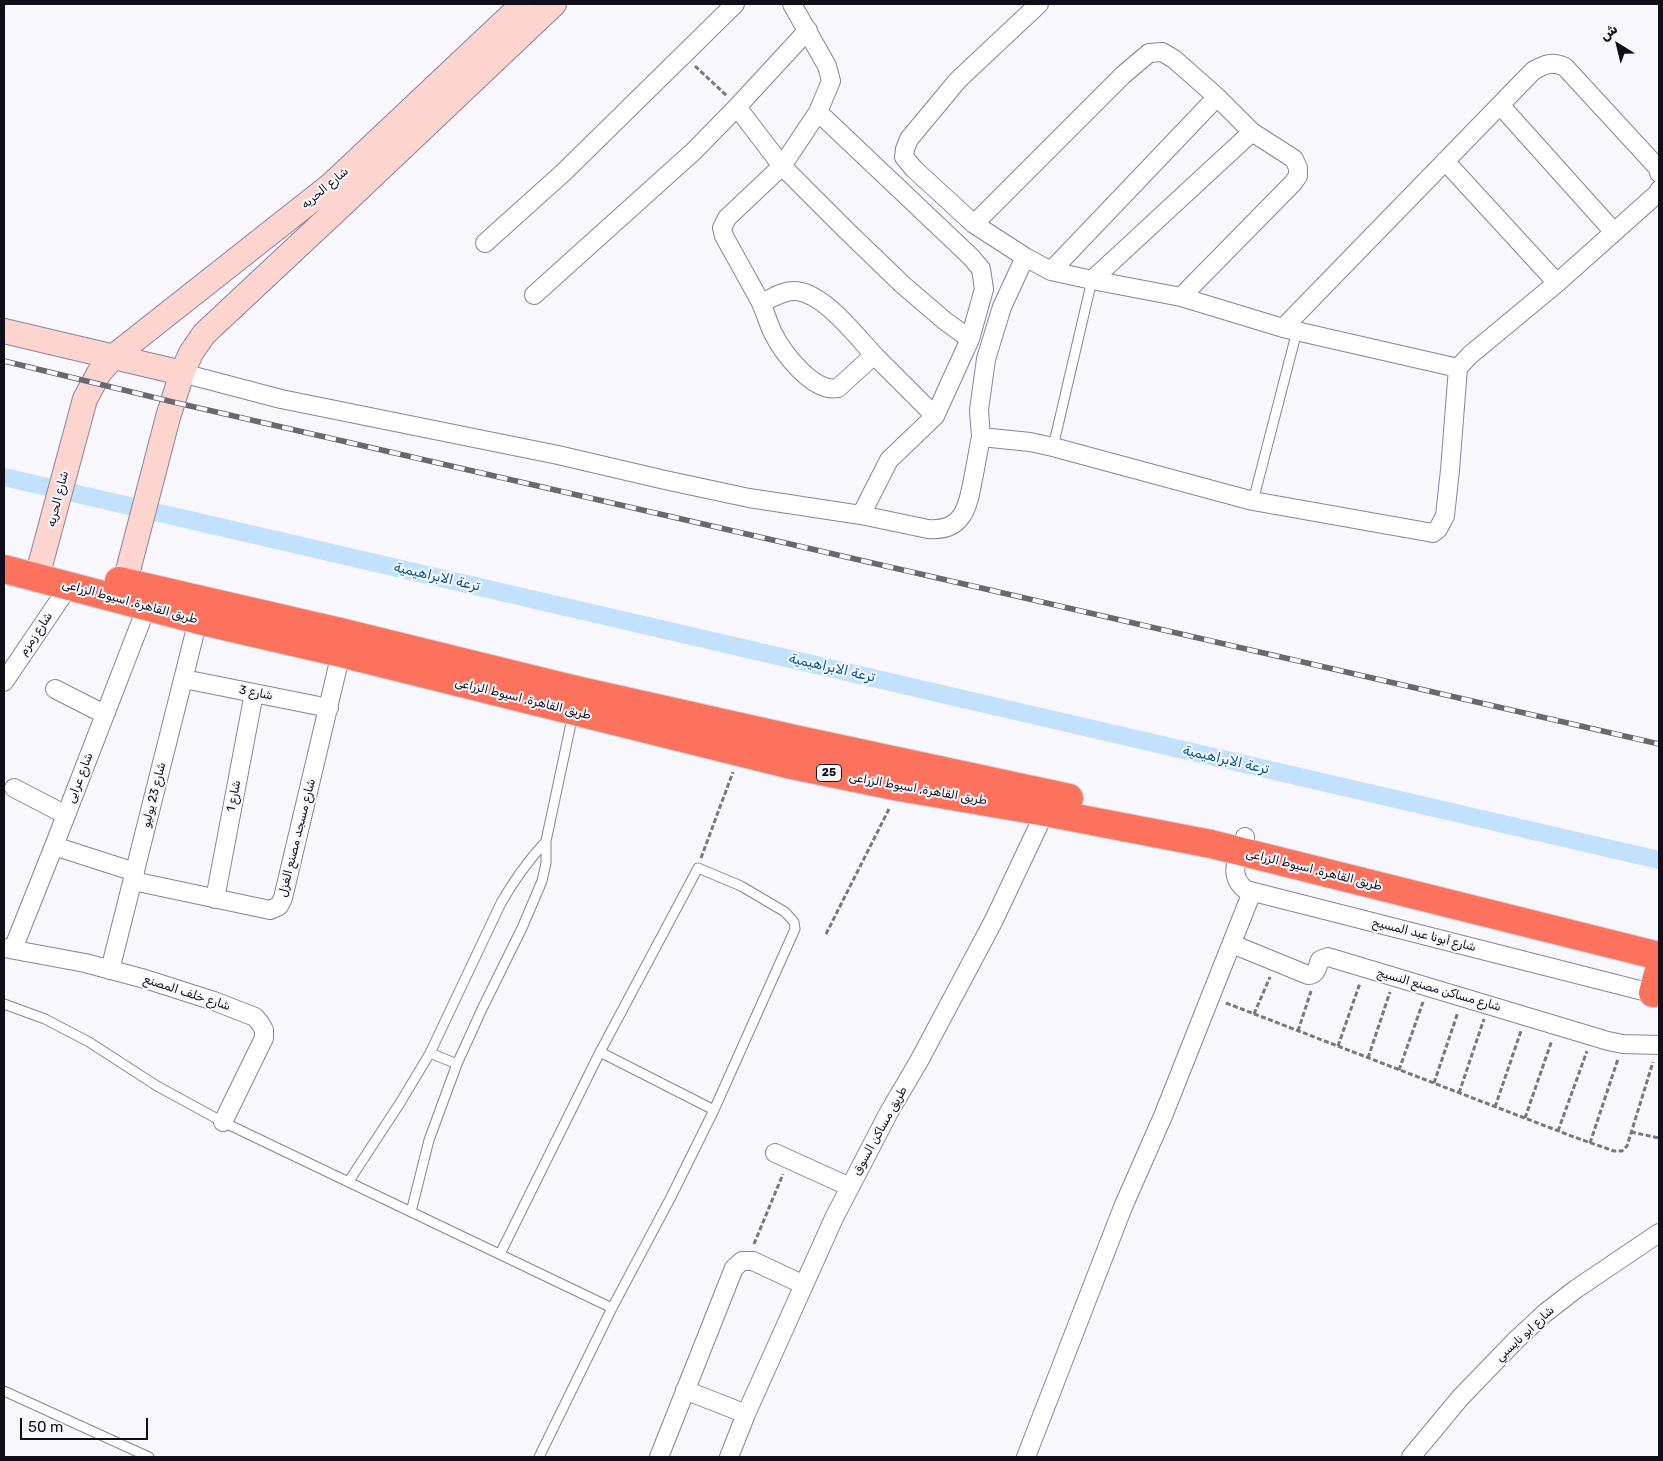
<!DOCTYPE html>
<html>
<head>
<meta charset="utf-8">
<style>
	body { margin:0 }
	#map { position:relative; width:1663px; height:1461px; overflow:hidden; background:#f7f7fd; font-family:Rubik,Cairo,sans-serif }
	canvas { display:block }
	.frame { position:absolute; inset:0; border:5px solid #100e18; pointer-events:none }
	.north { position:absolute; left:1593px; top:20px; width:50px; height:50px; -webkit-text-stroke:4px #f7f7fd; paint-order:stroke; rotate:324deg; font-size:14px; font-weight:700; line-height:20px; text-align:center; color:#100e18 }
	.north::after { content:''; display:block; margin:auto; width:18px; height:22px; background:#100e18; clip-path:polygon(50% 0,100% 100%,50% 72%,0 100%) }
	.scale { position:absolute; left:20px; top:1418px; width:128px; height:22px; box-sizing:border-box; border:2px solid #100e18; border-top:0; padding-left:6px; font-size:15px; line-height:18px; white-space:nowrap; color:#100e18; -webkit-text-stroke:4px #f7f7fd; paint-order:stroke }
</style>
</head>
<body>
<div id="map">
<canvas width="1663" height="1461"></canvas>
<div class="frame"></div>
<div class="north">ش</div>
<div class="scale">50 m</div>
</div>
<script>
const ctx = document.querySelector('canvas').getContext('2d');
ctx.lineJoin = 'round';
function stroke(path, color, width, dash) { ctx.strokeStyle = color; ctx.lineWidth = width; ctx.lineCap = dash ? 'butt' : 'round'; ctx.setLineDash(dash || []); ctx.stroke(path); }
function write(font, color, halo, rows, align = 'center') {
  ctx.font = font + ' Rubik,Cairo,sans-serif'; ctx.lineWidth = 4; ctx.setLineDash([]); ctx.textBaseline = 'middle'; ctx.strokeStyle = halo; ctx.fillStyle = color; for (const [text, x, y, turn = 0] of rows) {
    ctx.save(); ctx.translate(x, y); ctx.rotate((+turn || 0) * Math.PI / 180); ctx.textAlign = isNaN(turn) ? turn : align; if (halo) ctx.strokeText(text, 0, 0); ctx.fillText(text, 0, 0); ctx.restore();
  }
}
const canal = new Path2D(`
	M4 477 1659 860`);
const path = new Path2D(`
	M695 66 727 96
	M701 858 733 772
	M826 934 890 807
	M1226 1003 1574 1137 1614 1151H1622L1627 1146 1653 1062
	M1254 1014 1270 977
	M1298 1031 1311 991
	M1338 1046 1360 983
	M1368 1058 1390 992
	M1399 1070 1423 1002
	M1434 1083 1458 1012
	M1459 1093 1484 1019
	M1495 1107 1521 1031
	M1525 1118 1552 1040
	M1558 1131 1587 1051
	M1631 1132 1659 1138
	M1590 1143 1618 1059
	M754 1244 783 1174`);
const lane = new Path2D(`
	M1053 447 1092 280
	M1253 501 1297 331
	M4 1004 45 1019 89 1042 157 1086 223 1122 612 1308
	M600 1052 714 1110
	M430 1053 457 1064
	M349 1181 400 1103 430 1053 501 903C514 880 528 861 546 841
	M411 1212 429 1140 457 1064 482 1009 522 928 542 881 546 863V841L573 714
	M500 1254 600 1052 698 868 741 886 785 912 794 922 795 929 714 1110 671 1197 612 1308 539 1457
	M4 1391 149 1457`);
const street = new Path2D(`
	M792 4 827 66 831 81 818 112 782 166 727 218 722 228 724 236C736 258 748 279 760 301 765 311 768 323 773 333 783 353 813 393 838 388L874 355
	M1039 4 958 80 909 139 905 149 904 157 914 169 974 224 1025 257 1051 271 1092 280 1181 297 1283 328 1458 368 1470 355 1557 283 1658 193 1659 190
	M1500 105 1614 232
	M737 107 782 166 847 231 903 285 945 321 970 339
	M818 112 971 257 981 269 984 289 970 339 935 416 889 460 861 515
	M1445 161 1557 283
	M974 224 1123 75 1149 53 1162 52 1174 59 1217 97 1252 132 1294 159 1298 168V176L1293 183 1181 297
	M485 243 564 172 735 4
	M1051 271 1217 97
	M1092 280 1252 132
	M534 295 694 151 737 107 808 30
	M761 303C771 299 782 291 793 291 822 290 857 337 875 356 895 376 915 396 935 416
	M1283 328 1533 71C1545 64 1552 61 1565 67L1658 168 1659 173
	M182 373 281 399 558 455 665 480 749 498 861 515 928 529C963 532 968 507 973 479 976 465 978 451 981 437L1030 442 1053 447 1253 501 1433 533 1438 529 1445 516 1450 470 1458 368
	M981 437 979 410 986 359 1002 307 1025 257
	M184 679 329 708
	M4 682 69 586
	M55 689 104 714
	M14 788 66 815
	M1245 837C1239 856 1226 875 1246 890L1659 995
	M54 846 135 872
	M133 881 270 910 279 906 283 898 341 653
	M215 899 254 693
	M1232 944 1308 975C1317 975 1317 967 1320 960L1328 957 1608 1041 1623 1044 1659 1045
	M4 948 85 963 145 979 214 1001 255 1017 260 1023 264 1030V1038L223 1122
	M13 949 54 846 147 606
	M110 970 198 620
	M775 1153 850 1187
	M685 1390 746 1414
	M659 1457 734 1268 742 1261H753L804 1285
	M729 1457 746 1414 834 1218 889 1112 919 1061 993 922 1045 812
	M1026 1457 1123 1207 1163 1116 1252 892
	M1411 1457 1460 1398 1516 1340 1545 1313 1576 1289 1659 1233`);
const secondary = new Path2D(`
	M4 331 182 373
	M41 562 85 399 99 373 113 357 331 185 523 4
	M125 582 168 417 182 373 191 353 204 334 343 204 554 4`);
const highway = new Path2D(`
	M4 569 198 620 341 653 787 764 899 787 1045 812 1211 844 1659 956
	M119 581 340 632 572 689 794 739 1069 798
	M1653 993 1659 971`);
const rail = new Path2D(`
	M4 361 173 402 1659 744`);
const shields = [
	[829,773,25]
];
const shieldNames = [
	["25",829,773]
];
const streetNames = [
	["شارع الحريه",325,188,-40],
	["شارع الحريه",58,499,-76],
	["طريق القاهرة, اسيوط الزراعى",130,602,15],
	["شارع زمزم",36,634,-56],
	["شارع 3",256,693,11],
	["طريق القاهرة, اسيوط الزراعى",523,699,14],
	["شارع عرابى",80,778,-69],
	["طريق القاهرة, اسيوط الزراعى",918,789,10],
	["شارع 23 يوليو",154,795,-76],
	["شارع 1",234,796,-79],
	["شارع مسجد مصنع الغزل",297,838,-76],
	["طريق القاهرة, اسيوط الزراعى",1314,870,14],
	["شارع أبونا عبد المسيح",1424,935,14],
	["شارع مساكن مصنع النسيج",1439,990,16],
	["شارع خلف المصنع",187,993,18],
	["طريق مساكن السوق",880,1131,-61],
	["شارع ابو نايسبي",1525,1334,-43]
];
const waterNames = [
	["ترعة الابراهيمية",437,577,13],
	["ترعة الابراهيمية",832,668,13],
	["ترعة الابراهيمية",1226,760,13]
];
stroke(canal, '#c2e1fe', 18);
stroke(lane, '#87839d', 11);
stroke(street, '#87839d', 20);
stroke(secondary, '#87839d', 26);
stroke(highway, '#d4d4d5', 30);
stroke(path, '#787780', 3, [5, 2.5]);
stroke(lane, '#fff', 9);
stroke(street, '#fff', 18);
stroke(secondary, '#fed5ce', 24);
stroke(highway, '#fc725c', 28);
stroke(rail, '#696870', 5.5);
stroke(rail, '#f7f7fd', 4, [11]);
for (const [x, y, w] of shields) { const box = new Path2D(); box.roundRect(x - w / 2, y - 8.5, w, 17, 4); ctx.fillStyle = '#f7f7fd'; ctx.fill(box); stroke(box, '#100e18', 1); }
write('bold 11px', '#100e18', null, shieldNames);
write('12px', '#100e18', '#f7f7fd', streetNames);
write('italic 14px', '#005991', '#f7f7fd', waterNames);
</script>
</body>
</html>
